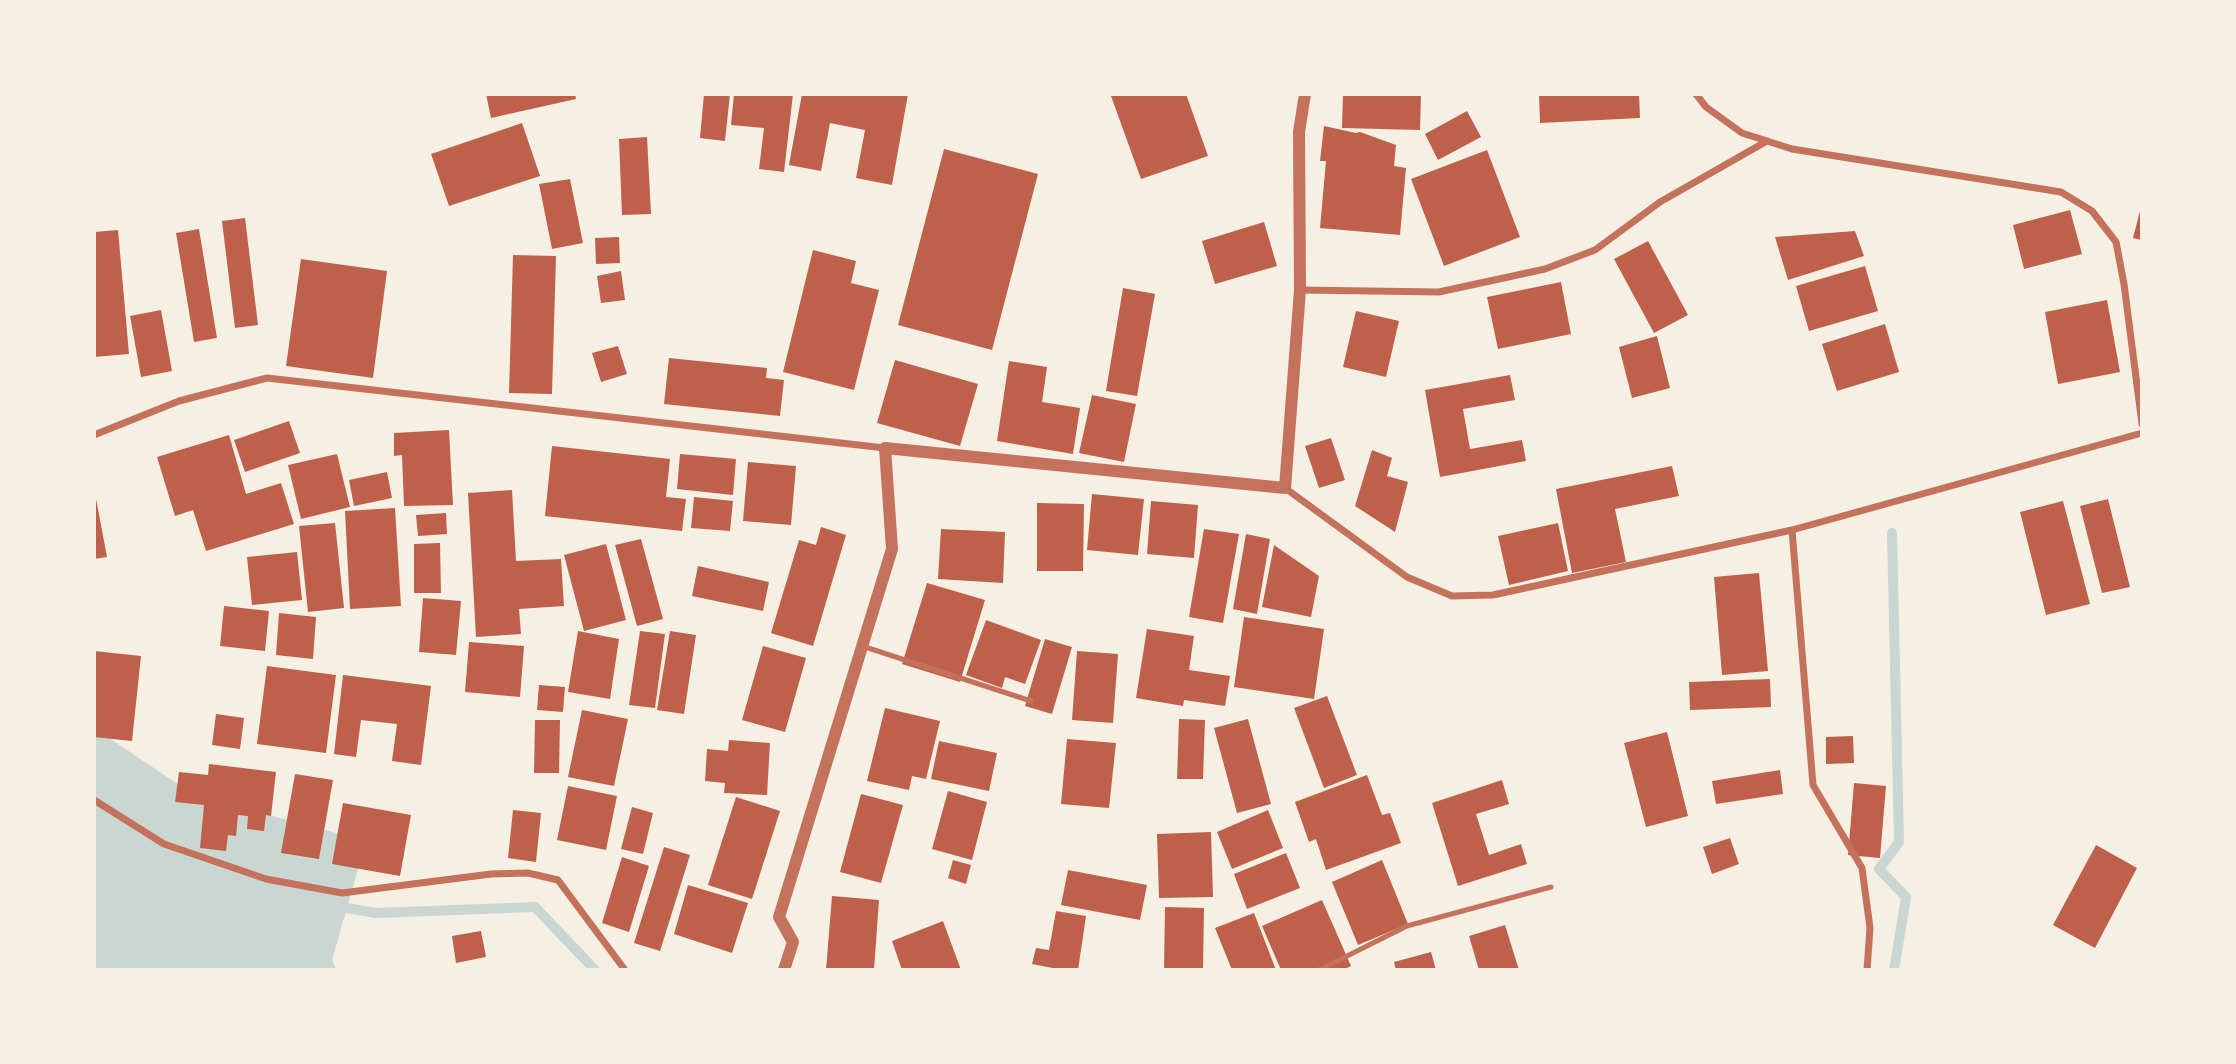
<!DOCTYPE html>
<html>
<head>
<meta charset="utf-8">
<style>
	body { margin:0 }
	#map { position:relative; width:2236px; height:1064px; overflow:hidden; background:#f6efe4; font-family:Commissioner,sans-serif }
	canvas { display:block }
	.frame { position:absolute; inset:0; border:96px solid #f6efe4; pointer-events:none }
</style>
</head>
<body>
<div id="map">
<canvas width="2236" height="1064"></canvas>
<div class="frame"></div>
</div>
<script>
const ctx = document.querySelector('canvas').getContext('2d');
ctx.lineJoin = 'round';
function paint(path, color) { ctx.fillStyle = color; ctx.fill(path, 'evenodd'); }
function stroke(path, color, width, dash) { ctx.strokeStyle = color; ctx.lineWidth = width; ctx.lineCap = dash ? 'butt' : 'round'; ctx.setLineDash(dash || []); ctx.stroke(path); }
const water = new Path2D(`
	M94 728 194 795 366 841 332 960 336 969H95Z`);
const stream = new Path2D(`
	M1892 533 1899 842 1879 869 1906 897 1894 970
	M334 906 376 913 535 907 595 970`);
const building = new Path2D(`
	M486 94H575L576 99 491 118Z
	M704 94H730L725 141 700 138Z
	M734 94H793L784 172 759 169 764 128 731 125Z
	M802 94H908L892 185 856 178 865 130 830 123 821 171 789 165Z
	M1115 94H1186L1208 156 1141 179 1111 96Z
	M1343 94H1421L1420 130 1342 128Z
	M1539 94H1639L1640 118 1540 123Z
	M1467 111 1481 137 1438 160 1425 134Z
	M522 123 540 176 449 206 431 154Z
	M1324 126 1356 133 1360 132 1396 145 1394 166 1406 168 1400 235 1320 228 1326 161H1320Z
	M647 137 651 214 622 215 619 139Z
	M944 149 1038 174 992 350 898 325Z
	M1487 150 1520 237 1444 266 1411 179Z
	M570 179 583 243 552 249 539 184Z
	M2141 207H2142V240L2133 238Z
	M2070 210 2082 254 2024 269 2013 225Z
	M245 218 258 325 235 328 222 221Z
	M1264 222 1277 266 1215 284 1202 241Z
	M199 229 217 338 194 342 176 233Z
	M118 230 129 354 94 357V232Z
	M1855 231 1864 256 1788 280 1775 237Z
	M619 237 620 263 596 264 595 238Z
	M1648 241 1688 315 1654 333 1614 259Z
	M813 250 856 261 851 283 879 290 854 390 783 372Z
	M513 255 556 256 552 394 509 393Z
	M301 259 387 271 373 378 286 366Z
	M1865 266 1878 311 1809 331 1796 286Z
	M621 271 625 300 601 303 597 276Z
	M1561 282 1571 334 1498 349 1487 297Z
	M1123 288 1155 294 1137 396 1106 391Z
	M2107 300 2120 372 2058 384 2045 312Z
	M161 310 172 371 141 377 130 316Z
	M1356 311 1399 321 1386 377 1343 367Z
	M1885 324 1899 372 1837 391 1822 344Z
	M1657 336 1670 388 1632 398 1619 347Z
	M618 346 627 374 601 382 592 353Z
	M669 358 767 368 766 378 784 380 780 416 664 404Z
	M895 360 978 384 960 446 877 423Z
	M1009 361 1047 367 1042 402 1080 408 1073 454 997 441Z
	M1510 375 1515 400 1463 409 1470 449 1522 440 1526 461 1440 477 1425 390Z
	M1092 395 1136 404 1124 462 1079 453Z
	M289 421 300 453 245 472 234 440Z
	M449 430 453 505 404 506 402 455 394 456V433Z
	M229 435 246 494 281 483 294 524 206 551 193 510 175 516 157 457Z
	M1331 438 1345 480 1319 488 1305 446Z
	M552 446 670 459 666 497 686 499 682 531 545 516Z
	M1372 450 1392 458 1387 476 1408 482 1395 532 1355 506Z
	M337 454 350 507 301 519 288 465Z
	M680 454 736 459 733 495 677 489Z
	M748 462 796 466 791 525 743 521Z
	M1672 466 1679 496 1615 509 1626 562 1572 573 1556 489Z
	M387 472 392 498 354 506 349 480Z
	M94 488 107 557 94 559Z
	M512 490 516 561 561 559 564 606 519 609 521 634 476 637 468 493Z
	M1092 494 1144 499 1138 555 1087 550Z
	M694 497 733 501 730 531 691 528Z
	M2108 499 2130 587 2102 593 2080 506Z
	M1151 501 1198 505 1194 558 1147 554Z
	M2063 501 2090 604 2046 615 2020 512Z
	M1037 503 1084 504 1083 571H1037Z
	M395 508 401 606 350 609 345 511Z
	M446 513 447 534 418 536 416 515Z
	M335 523 344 608 308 612 299 526Z
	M1558 523 1568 571 1509 585 1498 536Z
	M821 527 846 535 813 646 771 633 799 540 816 545Z
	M941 529 1005 532 1003 583 938 579Z
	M1204 529 1239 534 1223 623 1189 617Z
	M1246 534 1270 539 1257 614 1233 609Z
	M641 539 663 619 637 626 615 545Z
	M440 543 441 593H414V544Z
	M606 544 626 620 584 631 564 555Z
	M1274 545 1319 576 1311 617 1262 607Z
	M297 552 302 600 252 605 247 557Z
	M698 566 769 582 763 611 692 596Z
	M1759 573 1768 671 1722 675 1714 577Z
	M927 583 985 600 960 682 902 664Z
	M423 598 461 601 456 655 419 652Z
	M224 606 269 611 265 651 220 646Z
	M279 613 316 617 313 659 276 655Z
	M1244 617 1324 629 1314 699 1234 687Z
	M986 620 1041 640 1025 684 1005 677 1002 688 966 675Z
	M1147 629 1194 636 1189 670 1230 676 1225 706 1184 700 1183 706 1136 698Z
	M578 631 619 639 610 699 568 692Z
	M640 631 665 634 655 708 629 705Z
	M670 631 696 635 684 714 657 710Z
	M1045 639 1072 647 1052 714 1025 706Z
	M469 642 524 646 520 697 465 692Z
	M763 646 806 658 785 732 742 720Z
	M94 651 141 656 132 741 94 737Z
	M1077 651 1118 654 1113 723 1072 720Z
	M267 666 336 675 326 753 257 744Z
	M343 675 431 686 421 765 392 761 397 724 361 720 356 757 334 754Z
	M1770 679 1771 707 1690 710 1689 682Z
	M539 685 565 687 563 712 537 710Z
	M1327 696 1357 775 1324 788 1294 708Z
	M885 708 940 721 926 779 912 776 909 790 867 781Z
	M582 710 628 719 614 786 568 777Z
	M216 714 244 718 240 749 212 745Z
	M1179 719 1205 720 1203 779H1177Z
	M1248 719 1271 804 1237 813 1214 728Z
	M535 720H560L559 773H534Z
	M1667 732 1688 816 1646 827 1624 743Z
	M1853 736 1854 763 1826 764V737Z
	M1067 739 1116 743 1109 808 1061 804Z
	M729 740 770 743 767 795 724 793 725 783 705 781 707 749 728 751Z
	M939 741 997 753 989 791 931 779Z
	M209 764 276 772 271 816 266 815 264 831 247 829 248 816 238 815 236 836 228 835 226 851 200 848 204 805 175 802 179 772 208 775Z
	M1780 770 1783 794 1716 804 1712 781Z
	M295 774 333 780 319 859 281 853Z
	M1367 775 1382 815 1390 813 1401 843 1326 870 1316 839 1309 842 1295 802Z
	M1502 780 1509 804 1476 814 1489 855 1521 844 1527 864 1458 886 1432 803Z
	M1854 783 1886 786 1880 858 1848 855Z
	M568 786 617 796 606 850 557 840Z
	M948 791 987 802 972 860 932 849Z
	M861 794 903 805 881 883 840 872Z
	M736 797 780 811 752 899 708 885Z
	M343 803 411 815 400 876 332 864Z
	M632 807 653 813 643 854 621 849Z
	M513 810 541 813 536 862 508 858Z
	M1268 810 1283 848 1232 869 1217 832Z
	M1211 832 1213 897 1159 898 1157 834Z
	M1730 838 1739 864 1712 874 1703 847Z
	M2096 845 2137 868 2095 948 2053 925Z
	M664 847 690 855 660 951 634 943Z
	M1286 853 1300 888 1247 909 1234 874Z
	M622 857 649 866 629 932 602 923Z
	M953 860 971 865 966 884 948 878Z
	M1382 860 1408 924 1358 945 1332 882Z
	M1068 870 1147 885 1140 920 1061 905Z
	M688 885 748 903 732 953 674 934Z
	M832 896 879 900 874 970H826Z
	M1322 900 1351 966 1343 970H1281L1262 926Z
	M1165 907 1204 908 1203 970H1164Z
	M1056 911 1086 916 1078 970H1063L1032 964 1036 948 1049 950Z
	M1254 913 1276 970H1232L1215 928Z
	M943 921 961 970H902L892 941Z
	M1505 925 1519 970H1479L1469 936Z
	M481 931 486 957 456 963 452 936Z
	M1431 952 1436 970H1396L1394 962Z`);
const service = new Path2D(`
	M862 646 1031 701
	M1319 970 1407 926 1551 887`);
const minor = new Path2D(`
	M1696 94 1706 107 1742 133 1792 149 2061 192 2092 211 2116 242 2124 284 2142 424
	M1300 290 1439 292 1545 269 1595 250 1660 202 1767 141
	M94 435 179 401 267 378 885 448
	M1285 488 1407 577 1452 596 1493 595 1792 530 2142 433
	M1792 530 1813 785 1862 868 1870 928 1867 970
	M94 800 164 844 266 879 342 893 491 874 528 873 558 880 625 970`);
const tertiary = new Path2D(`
	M784 970 793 942 779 917 892 549 885 448 1285 488 1300 290 1299 132 1305 94`);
paint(water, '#c9d6d2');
stroke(stream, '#c9d6d2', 10);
paint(building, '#bf614a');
stroke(service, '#c5725c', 5);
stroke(minor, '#c5725c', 7);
stroke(tertiary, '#c5725c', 12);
</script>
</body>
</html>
